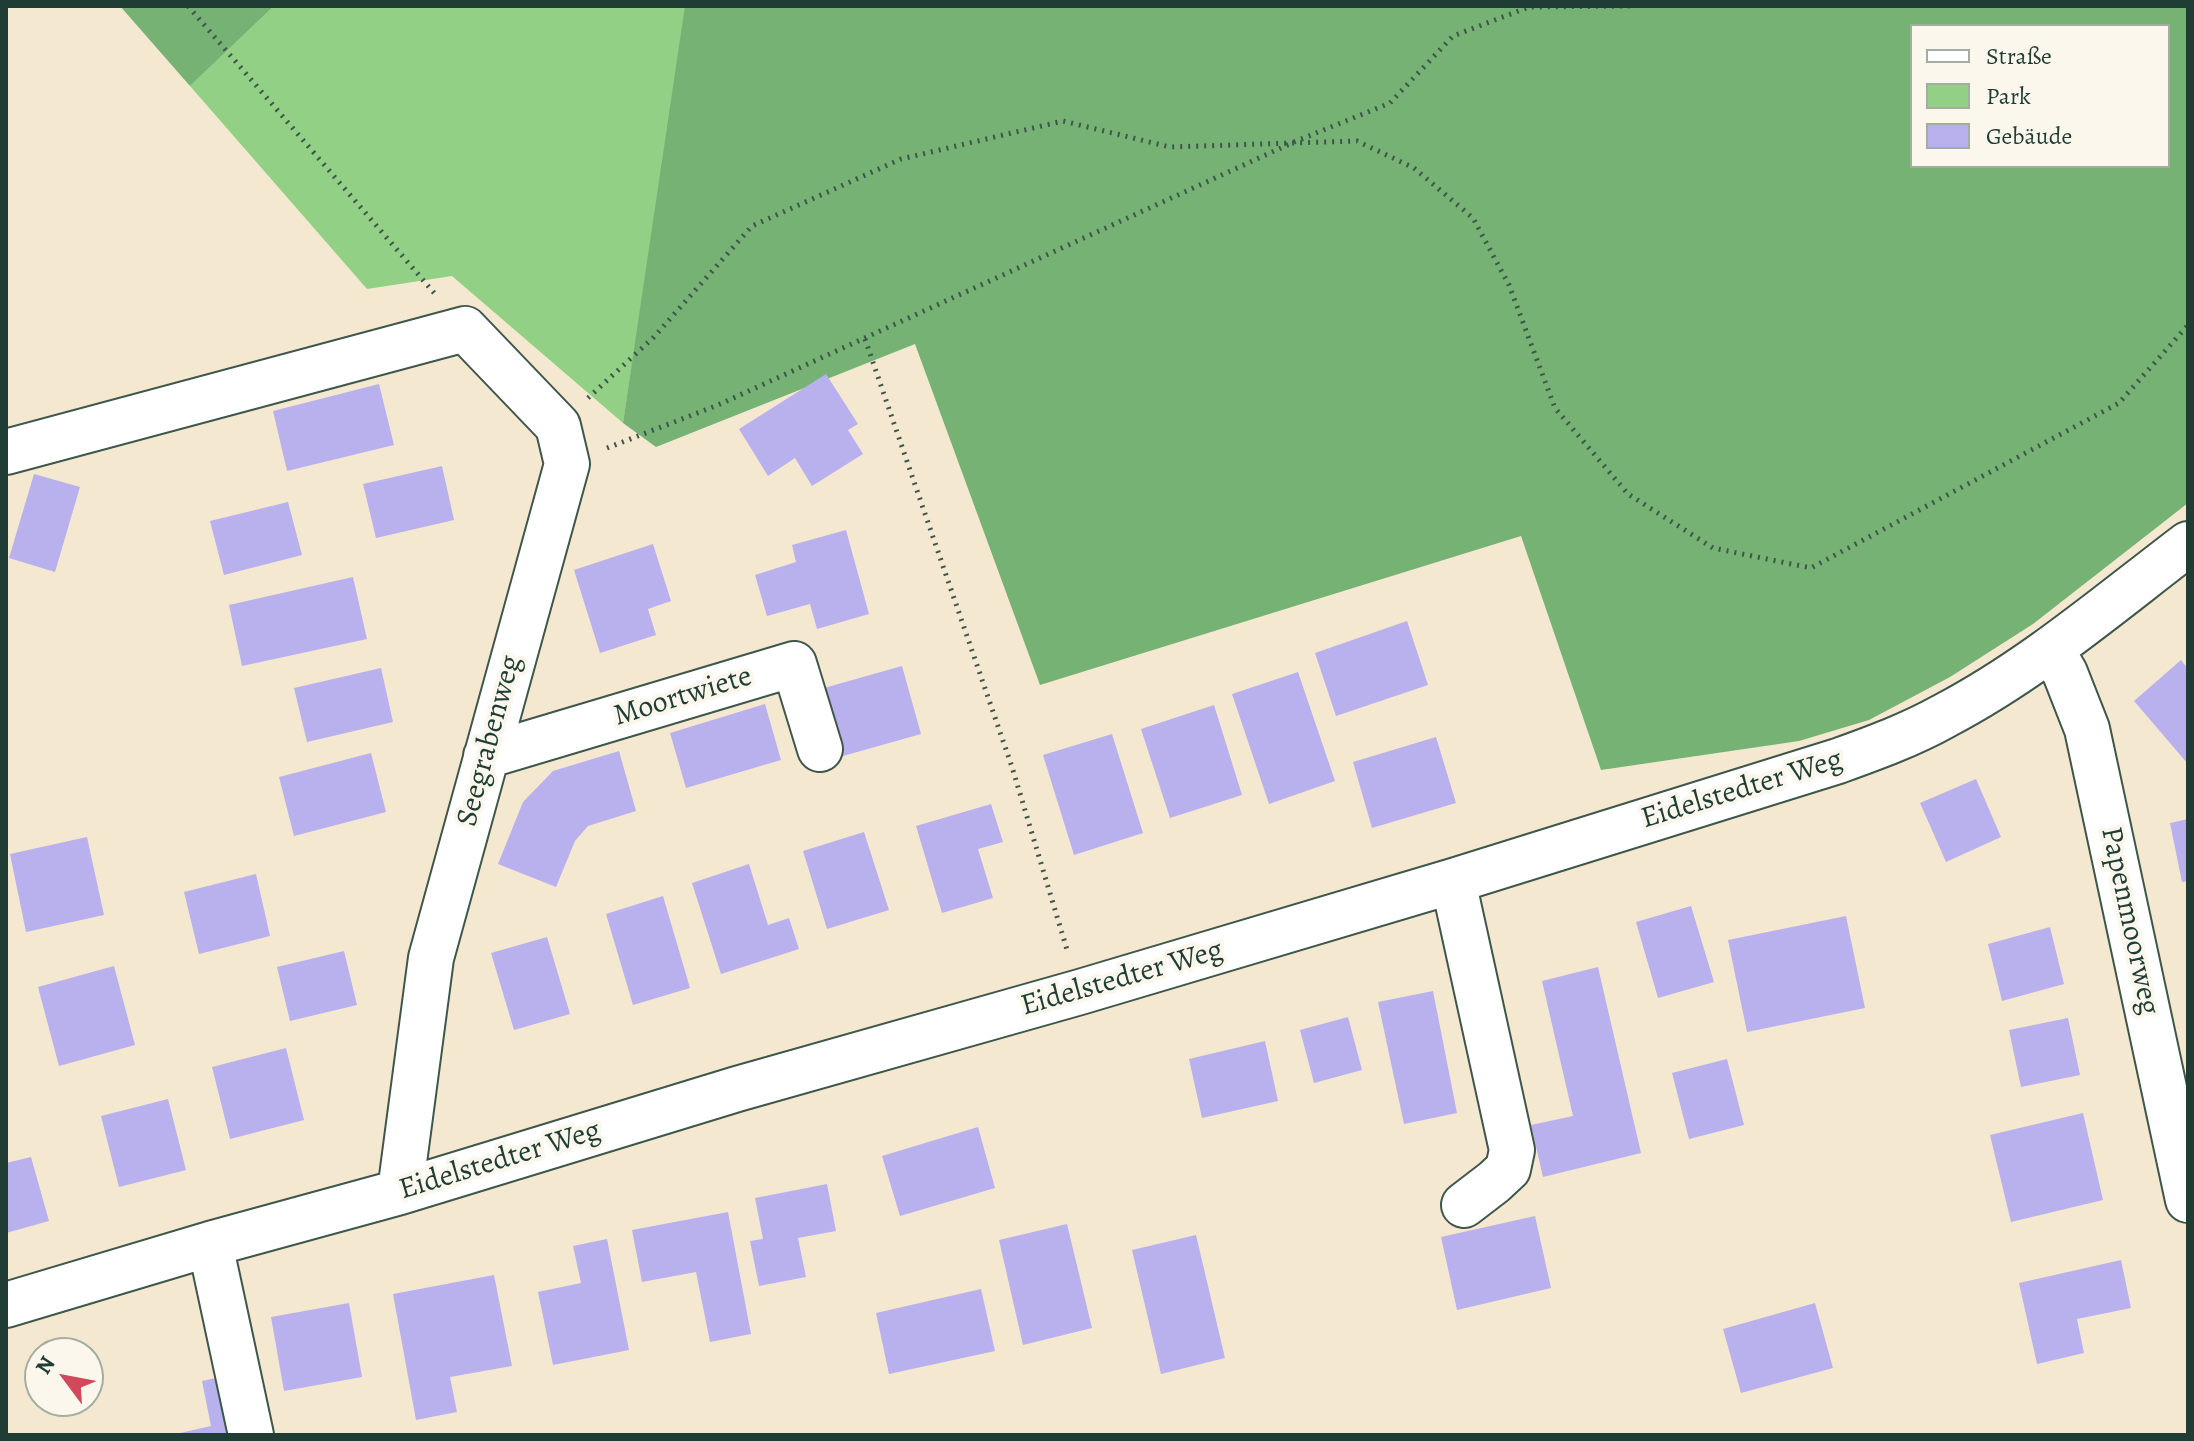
<!DOCTYPE html>
<html>
<head>
<meta charset="utf-8">
<style>
	body { margin:0 }
	#map { position:relative; width:2194px; height:1441px; overflow:hidden; background:#f5e8d0; font-family:Alegreya,serif }
	canvas { display:block }
	.frame { position:absolute; inset:0; border:8px solid #1f3d34; pointer-events:none }
	.legend { position:absolute; left:1910px; top:24px; width:260px; height:144px; box-sizing:border-box; background:#fbf7ec; border:2px solid #a3ada2; margin:0; padding:10px 14px; list-style:none; font-size:24px; color:#1f3d34 }
	.legend li { display:flex; align-items:center; gap:16px; height:40px }
	.legend b { width:40px; border:2px solid #a3ada2 }
	.north { position:absolute; left:24px; top:1337px; width:80px; height:80px; box-sizing:border-box; background:#fbf7ec; border:2px solid #a3ada2; border-radius:50%; rotate:302deg; font-size:22px; font-weight:700; line-height:32px; text-align:center; color:#1f3d34 }
	.north::after { content:''; display:block; margin:auto; width:28px; height:36px; background:#d1495b; clip-path:polygon(50% 0,100% 100%,50% 72%,0 100%) }
</style>
</head>
<body>
<div id="map">
<canvas width="2194" height="1441"></canvas>
<div class="frame"></div>
<ul class="legend">
<li><b style="height:10px;background:#fff"></b>Straße</li>
<li><b style="height:22px;background:#92d086"></b>Park</li>
<li><b style="height:22px;background:#b9b0ee"></b>Gebäude</li>
</ul>
<div class="north">N</div>
</div>
<script>
const ctx = document.querySelector('canvas').getContext('2d');
ctx.lineJoin = 'round';
function paint(path, color) { ctx.fillStyle = color; ctx.fill(path, 'evenodd'); }
function stroke(path, color, width, dash) { ctx.strokeStyle = color; ctx.lineWidth = width; ctx.lineCap = dash ? 'butt' : 'round'; ctx.setLineDash(dash || []); ctx.stroke(path); }
function write(font, color, halo, rows, align = 'center') {
  ctx.font = font + ' Alegreya,serif'; ctx.lineWidth = 8; ctx.setLineDash([]); ctx.textBaseline = 'middle'; ctx.strokeStyle = halo; ctx.fillStyle = color; for (const [text, x, y, turn = 0] of rows) {
    ctx.save(); ctx.translate(x, y); ctx.rotate((+turn || 0) * Math.PI / 180); ctx.textAlign = isNaN(turn) ? turn : align; if (halo) ctx.strokeText(text, 0, 0); ctx.fillText(text, 0, 0); ctx.restore();
  }
}
const green = new Path2D(`
	M274 6 687 7 623 423 452 276 367 289 190 86Z`);
const forest = new Path2D(`
	M120 6H274L190 86Z
	M685 6H2188V503L2033 624 1950 677 1869 720 1799 741 1601 770 1521 536 1040 685 915 344 656 447 623 423ZM1912 26H2168V166H1912Z`);
const building = new Path2D(`
	M826 374 858 424 848 430 863 454 812 486 795 458 768 476 739 429Z
	M379 384 394 445 287 471 273 411Z
	M442 466 454 520 376 538 363 484Z
	M34 474 80 487 55 572 9 558Z
	M288 502 302 555 224 575 210 521Z
	M846 530 869 614 817 629 810 604 767 616 755 575 796 562 792 545Z
	M653 544 671 601 648 609 656 635 600 653 574 570Z
	M353 577 367 639 242 666 229 605Z
	M1407 621 1428 685 1336 716 1315 653Z
	M2181 660 2188 669V764L2134 701Z
	M902 666 921 734 843 756 824 688Z
	M381 668 393 722 307 742 294 688Z
	M1298 672 1335 781 1269 804 1232 694Z
	M765 704 781 760 686 788 670 733Z
	M1214 705 1242 795 1170 818 1141 729Z
	M1112 734 1143 833 1074 855 1043 755Z
	M1436 737 1456 803 1372 828 1353 762Z
	M619 751 636 811 588 826 575 841 556 887 498 864 523 802 553 771Z
	M371 753 386 812 294 836 279 777Z
	M1976 779 2001 837 1946 862 1920 803Z
	M991 804 1003 842 978 849 993 898 942 913 916 826Z
	M2188 819V881L2182 882 2170 823Z
	M864 832 889 910 827 929 803 851Z
	M87 837 104 915 26 932 10 854Z
	M749 864 768 925 789 918 799 949 721 974 692 883Z
	M256 874 270 936 199 954 184 892Z
	M663 896 690 988 633 1005 606 914Z
	M1691 906 1714 982 1658 998 1636 922Z
	M1846 916 1865 1008 1747 1032 1728 940Z
	M2050 927 2064 984 2002 1001 1988 944Z
	M547 937 570 1014 514 1030 491 953Z
	M344 951 357 1005 290 1021 277 967Z
	M114 966 135 1045 59 1066 38 987Z
	M1598 967 1641 1153 1543 1177 1531 1125 1573 1116 1542 981Z
	M1433 991 1457 1113 1404 1124 1378 1002Z
	M1348 1017 1362 1070 1314 1083 1300 1030Z
	M2068 1018 2080 1075 2021 1087 2009 1030Z
	M1265 1041 1278 1101 1202 1118 1189 1059Z
	M286 1048 304 1120 230 1139 212 1067Z
	M1727 1059 1744 1125 1689 1139 1672 1073Z
	M168 1099 186 1170 119 1187 101 1116Z
	M2083 1113 2103 1200 2011 1222 1990 1135Z
	M978 1127 995 1188 900 1216 882 1156Z
	M31 1157 49 1221 6 1233V1163Z
	M827 1184 836 1231 798 1238 806 1277 759 1286 750 1241 763 1239 755 1198Z
	M728 1212 751 1334 710 1342 696 1272 642 1282 632 1230Z
	M1535 1216 1551 1288 1457 1310 1441 1237Z
	M1067 1224 1092 1328 1023 1345 999 1240Z
	M1196 1235 1225 1358 1161 1374 1132 1250Z
	M607 1239 629 1350 553 1365 538 1292 581 1283 573 1246Z
	M2121 1260 2131 1308 2077 1319 2084 1353 2037 1364 2019 1283Z
	M494 1275 512 1366 450 1377 457 1412 416 1420 393 1294Z
	M981 1289 995 1351 889 1374 876 1313Z
	M349 1303 362 1377 284 1391 271 1317Z
	M1815 1303 1833 1368 1741 1393 1723 1329Z
	M221 1377 232 1435H171L211 1426 202 1381Z`);
const path = new Path2D(`
	M188 6 435 294
	M865 339 1012 767 1068 953
	M588 398 654 337 752 226 901 159 1063 121 1170 147 1357 141 1414 168 1473 218 1509 285 1555 408 1628 494 1713 548 1811 568 2119 403 2188 325
	M607 448 718 405 1294 142 1390 103 1453 36 1529 7 1634 6`);
const minor = new Path2D(`
	M6 452 465 329 558 426 567 464 431 958 400 1192
	M2051 649 2065 673 2087 729 2188 1200
	M486 756 794 664 820 749
	M1453 881 1512 1150 1508 1169 1494 1182 1464 1205
	M210 1244 251 1435
	M6 1305 210 1244 400 1192 737 1089 1080 992 1453 881 1838 761C1874 748 1910 735 1944 716 2032 670 2109 604 2188 544`);
const streetNames = [
	["Moortwiete",683,697,-17],
	["Seegrabenweg",490,741,-75],
	["Eidelstedter Weg",1742,790,-17],
	["Papenmoorweg",2129,921,78],
	["Eidelstedter Weg",1122,979,-16],
	["Eidelstedter Weg",500,1161,-17]
];
paint(green, '#92d086');
paint(forest, '#75b273');
paint(building, '#b9b0ee');
stroke(minor, '#3f574b', 48);
stroke(path, '#3f574b', 5, [2, 6]);
stroke(minor, '#fff', 44);
write('30px', '#1f3d34', '#fbf7ec', streetNames);
</script>
</body>
</html>
